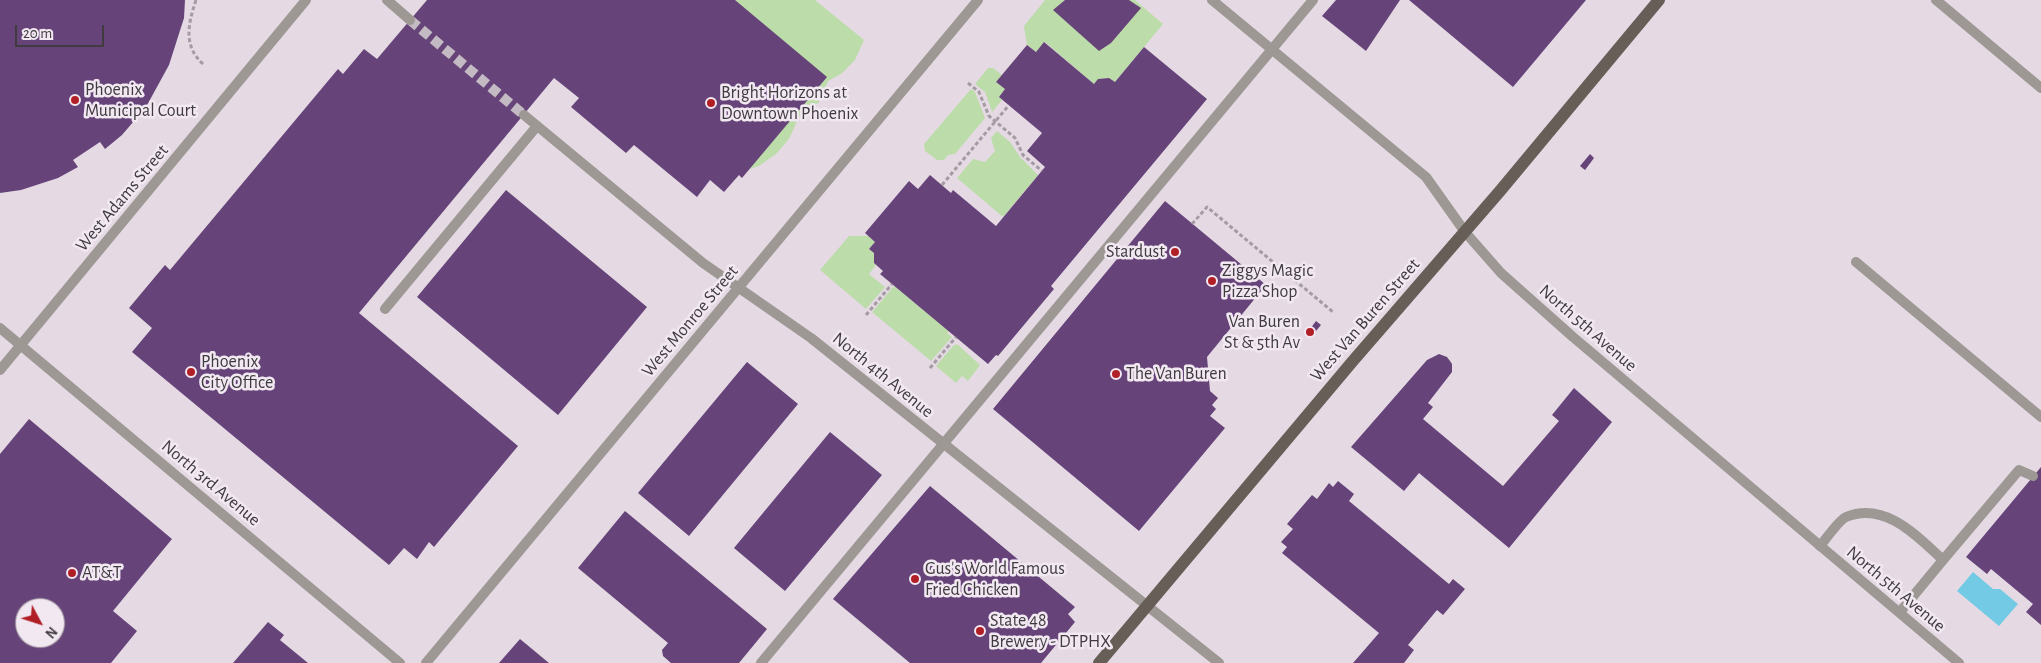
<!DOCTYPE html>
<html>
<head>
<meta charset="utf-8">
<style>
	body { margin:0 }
	#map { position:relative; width:2041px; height:663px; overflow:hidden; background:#e5dae4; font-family:"Alegreya Sans",sans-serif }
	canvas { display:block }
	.north { position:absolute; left:15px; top:598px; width:50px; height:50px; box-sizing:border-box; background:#f2e8f2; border:1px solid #aaa3aa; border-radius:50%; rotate:130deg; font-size:14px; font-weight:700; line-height:20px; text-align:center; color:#3f3b3f }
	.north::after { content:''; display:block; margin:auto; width:18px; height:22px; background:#b01e26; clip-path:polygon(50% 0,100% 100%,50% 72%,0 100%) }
	.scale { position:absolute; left:15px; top:25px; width:89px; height:22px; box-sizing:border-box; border:2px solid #3f3b3f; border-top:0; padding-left:6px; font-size:15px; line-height:18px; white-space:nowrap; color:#3f3b3f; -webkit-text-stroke:4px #f2e8f2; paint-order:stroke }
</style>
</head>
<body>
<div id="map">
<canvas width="2041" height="663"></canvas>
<div class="north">N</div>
<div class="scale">20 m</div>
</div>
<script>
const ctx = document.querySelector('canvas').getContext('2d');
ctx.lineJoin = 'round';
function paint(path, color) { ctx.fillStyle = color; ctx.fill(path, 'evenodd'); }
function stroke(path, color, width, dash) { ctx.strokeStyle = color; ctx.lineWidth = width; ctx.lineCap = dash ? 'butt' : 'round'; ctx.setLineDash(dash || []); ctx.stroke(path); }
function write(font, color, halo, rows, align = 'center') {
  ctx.font = font + ' "Alegreya Sans",sans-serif'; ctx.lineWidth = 5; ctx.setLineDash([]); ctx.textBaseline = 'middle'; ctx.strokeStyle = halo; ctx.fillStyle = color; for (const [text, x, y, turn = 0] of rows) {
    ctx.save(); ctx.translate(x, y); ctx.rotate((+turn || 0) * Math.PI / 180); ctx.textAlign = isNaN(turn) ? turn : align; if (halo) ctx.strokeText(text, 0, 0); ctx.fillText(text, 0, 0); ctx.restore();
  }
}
const green = new Path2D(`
	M735 0H815L864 40 855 60 841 74 828 81 819 102 799 117 789 139 776 154 759 166 750 169 736 157Z
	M1045 0H1135L1163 24 1115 82 1109 78 1099 79 1094 84 1045 42 1036 52 1027 45 1024 26Z
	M988 68H993L1002 75 996 82 1005 89 999 97 1002 100 992 112 985 92 975 84Z
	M971 89 975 92 985 118 955 154 948 155 944 160H937L925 151 924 144Z
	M997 131 1010 142 1020 157 1038 175 1003 217 957 178 973 159 985 162 995 151 991 138Z
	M849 236H869L875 242 869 249 874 253V263L876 265 869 274 885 287 866 309 820 270Z
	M894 286 949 331 947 333 952 337 931 361 872 312Z
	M957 344 980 365 968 381 962 376 956 383 936 366 953 346Z`);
const water = new Path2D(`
	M1973 572 1993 589H2000L2018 604 1999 626 1957 591Z`);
const building = new Path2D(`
	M0 0H185L184 18 169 65 146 107 122 135 105 149 100 142 73 160 78 167 58 178 21 190 0 193Z
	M427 0H735L827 77 742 178 739 175 724 192 710 180 697 197 634 145 626 153 571 107 579 98 554 78 359 313 518 446 434 547 429 542 417 559 404 548 389 565 132 352 152 328 129 308 165 265 170 270 338 69 343 74 364 49 377 59Z
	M1065 0H1129L1141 8 1111 43 1099 51 1053 10Z
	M1336 0H1400L1366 51 1322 16Z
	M1409 0H1586L1513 87Z
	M1044 42 1094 84 1098 79 1109 78 1115 82 1144 47 1207 99 1051 286 1054 289 998 356 996 355 988 364 880 274 883 271 874 263V253L869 249 875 242 865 233 909 181 918 189 930 175 951 193 953 190 996 226 1045 167 1027 151 1042 133 999 97 1005 89 996 82 1027 45 1036 52Z
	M1590 154 1594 158 1585 170 1580 166Z
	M506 190 647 307 558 415 417 297Z
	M1165 201 1266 285 1207 357 1210 391 1218 398 1212 405 1216 409 1210 416 1225 428 1139 531 993 409Z
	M1316 321 1321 325 1311 337 1307 333Z
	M1439 354 1447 357 1450 361 1452 364V372L1428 403 1433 407 1423 419 1503 486 1559 421 1552 415 1574 388 1612 422 1509 548 1419 473 1404 491 1351 447 1427 360Z
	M747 362 798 404 689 536 638 493Z
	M29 419 172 539 113 611 137 631 111 663H0V454ZM25 608H55V638H25Z
	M830 432 882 475 785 591 734 548Z
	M2041 467V625L2026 612 2033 604 1991 569 1987 574 1966 557Z
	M1338 481 1354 494 1349 501 1449 584 1453 579 1465 589 1443 615 1437 610 1408 645 1414 650 1404 663H1353L1379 633 1282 553 1287 547 1281 542 1293 529 1287 524 1312 495 1317 499 1329 483 1333 487Z
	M930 486 1075 607 1068 614 1075 622 1041 663H910L833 599Z
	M625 511 767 629 739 663H671L663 656 662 650 668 643 578 568Z
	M268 622 284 635 280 640 308 663H233Z
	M520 639 549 663H499Z`);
const minorTunnel = new Path2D(`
	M410 20 524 115`);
const path = new Path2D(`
	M196 0C188 24 183 46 203 64
	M968 83 979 92 989 116 1015 138 1023 155 1042 171
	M1192 224 1207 207 1333 312
	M866 315 892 284
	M930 368 956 337`);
const service = new Path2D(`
	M1856 262 2041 417
	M385 309 537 126
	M1820 546C1826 539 1839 520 1846 517 1885 501 1917 536 1943 560L1900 612
	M1943 560 2019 470 2033 476
	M761 663 1313 0`);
const minor = new Path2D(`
	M387 0 410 20
	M1212 0 1426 177 1465 232
	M1936 0 2041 88
	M524 115 703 263 811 338 1219 663
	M0 370 306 0
	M426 663 978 0`);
const tertiary = new Path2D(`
	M1465 232 1501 273 1573 337 1959 663
	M0 328 400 663`);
const primary = new Path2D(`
	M1099 663 1352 362 1500 191 1659 0`);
const pathBridge = new Path2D(`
	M942 185 1009 105`);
const markers = [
	[75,100,5,"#b01e26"],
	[711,103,5,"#b01e26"],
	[1175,252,5,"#b01e26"],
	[1212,281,5,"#b01e26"],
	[1310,332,5,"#b01e26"],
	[191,372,5,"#b01e26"],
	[1116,374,5,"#b01e26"],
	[72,573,5,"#b01e26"],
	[915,579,5,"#b01e26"],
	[980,631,5,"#b01e26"]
];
const poiNames = [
	["Phoenix",85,90],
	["Municipal Court",85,111],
	["Bright Horizons at",721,93],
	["Downtown Phoenix",721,114],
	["Stardust",1165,252,"right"],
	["Ziggys Magic",1222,271],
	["Pizza Shop",1222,292],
	["Van Buren",1300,322,"right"],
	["St & 5th Av",1300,343,"right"],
	["Phoenix",201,362],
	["City Office",201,383],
	["The Van Buren",1126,374],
	["Gus's World Famous",925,569],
	["Fried Chicken",925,590],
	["AT&T",82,573],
	["State 48",990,621],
	["Brewery - DTPHX",990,642]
];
const streetNames = [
	["West Adams Street",122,198,-50],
	["West Van Buren Street",1365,320,-49],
	["West Monroe Street",690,321,-50],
	["North 5th Avenue",1588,328,41],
	["North 4th Avenue",883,375,39],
	["North 3rd Avenue",211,483,40],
	["North 5th Avenue",1896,589,40]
];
paint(green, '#bcdca9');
paint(water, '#72cae4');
paint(building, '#664479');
stroke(minorTunnel, '#c4bac3', 10, [10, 5]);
stroke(path, '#a49ba3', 3, [4, 2.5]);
stroke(service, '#9d9894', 10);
stroke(minor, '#9d9894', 10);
stroke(tertiary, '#9d9894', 10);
stroke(primary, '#665e57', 12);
stroke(pathBridge, '#a49ba3', 3, [4, 2.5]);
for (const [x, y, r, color] of markers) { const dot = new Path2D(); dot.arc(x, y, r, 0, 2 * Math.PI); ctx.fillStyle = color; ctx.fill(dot); stroke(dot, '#f2e8f2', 2); }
write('18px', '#3f3b3f', '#f2e8f2', poiNames, 'left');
write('18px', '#3f3b3f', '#f2e8f2', streetNames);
</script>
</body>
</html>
